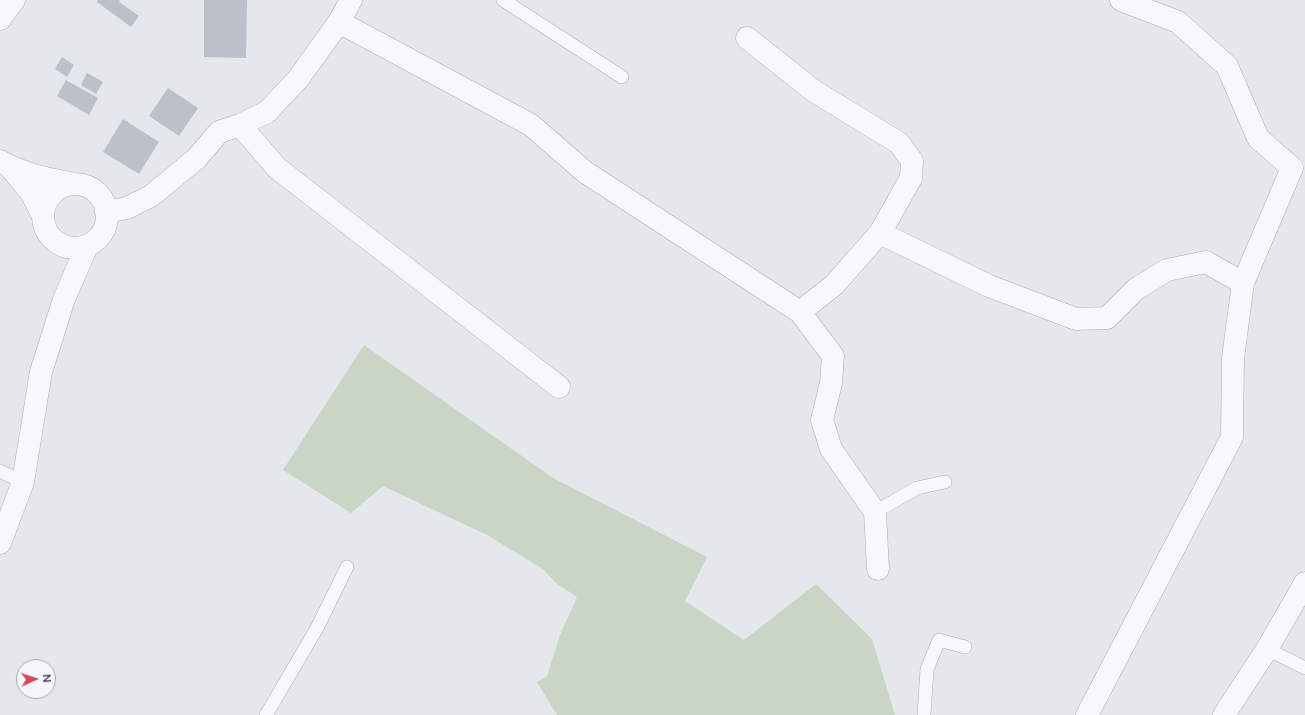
<!DOCTYPE html>
<html>
<head>
<meta charset="utf-8">
<style>
	body { margin:0 }
	#map { position:relative; width:1305px; height:715px; overflow:hidden; background:#e4e7ec; font-family:Mulish,sans-serif }
	canvas { display:block }
	.north { position:absolute; left:16px; top:659px; width:40px; height:40px; box-sizing:border-box; background:#f4f6f9; border:1px solid #a4a8b1; border-radius:50%; rotate:87deg; font-size:11px; font-weight:700; line-height:16px; text-align:center; color:#2b3445 }
	.north::after { content:''; display:block; margin:auto; width:14px; height:18px; background:#d1495b; clip-path:polygon(50% 0,100% 100%,50% 72%,0 100%) }
</style>
</head>
<body>
<div id="map">
<canvas width="1305" height="715"></canvas>
<div class="north">N</div>
</div>
<script>
const ctx = document.querySelector('canvas').getContext('2d');
ctx.lineJoin = 'round';
function paint(path, color) { ctx.fillStyle = color; ctx.fill(path, 'evenodd'); }
function stroke(path, color, width, dash) { ctx.strokeStyle = color; ctx.lineWidth = width; ctx.lineCap = dash ? 'butt' : 'round'; ctx.setLineDash(dash || []); ctx.stroke(path); }
const green = new Path2D(`
	M364 345 553 478 707 557 685 601 744 640 816 584 872 639 895 715H557L537 682 547 676 560 635 577 597 556 583 543 569 487 535 383 486 351 513 283 470Z`);
const building = new Path2D(`
	M98 0H120L119 2 139 16 131 27 97 2Z
	M204 0H247L246 58 204 57Z
	M62 57 74 65 67 77 55 69Z
	M87 73 103 82 96 94 81 85Z
	M66 80 98 98 89 115 57 96Z
	M168 88 198 108 179 136 149 116Z
	M123 119 159 142 139 174 103 152Z`);
const lane = new Path2D(`
	M503 0 622 77
	M0 471 23 482
	M875 512 917 488 945 482
	M1267 649 1305 668
	M266 715 317 628 347 567
	M924 715 927 669 939 640 965 647`);
const street = new Path2D(`
	M0 19 14 0
	M339 22 531 125 585 172 800 312 834 285 880 233 989 286 1076 319 1107 318 1136 289 1167 270 1206 262 1243 283
	M747 38 814 91 899 143 912 161 911 178 880 233
	M240 125 277 168 559 387
	M0 161C22 174 49 179 74 184
	M9 166 32 194 43 216
	M43 216a32 32 0 1 1 64 0a32 32 0 1 1-64 0Z
	M106 212 127 208 151 196 197 158 219 132 240 125 267 112 298 79 339 22 351 0
	M800 312 833 356 831 383 822 420 831 449 875 512 878 569
	M0 543 23 482 41 372 64 299 87 246
	M1087 715 1232 437 1233 358 1243 283 1292 168 1258 138 1227 66 1178 22 1121 0
	M1224 715 1267 649 1305 583`);
paint(green, '#c9d6c5');
paint(building, '#bbc0ca');
stroke(lane, '#a9aeb7', 14);
stroke(street, '#a9aeb7', 23);
stroke(lane, '#f7f8fa', 13);
stroke(street, '#f7f8fa', 22);
</script>
</body>
</html>
